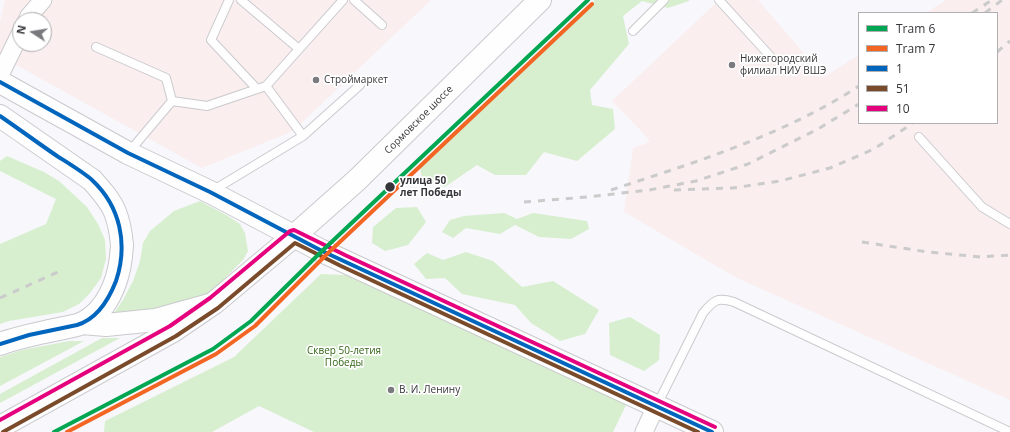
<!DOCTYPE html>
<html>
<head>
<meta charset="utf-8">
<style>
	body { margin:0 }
	#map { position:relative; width:1010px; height:432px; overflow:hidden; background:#f7f7fc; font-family:"Open Sans",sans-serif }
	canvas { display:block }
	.legend { position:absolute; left:858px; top:12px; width:140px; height:112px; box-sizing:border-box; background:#fff; border:1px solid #afaeb0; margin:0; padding:5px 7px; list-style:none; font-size:12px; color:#363539 }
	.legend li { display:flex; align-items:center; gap:8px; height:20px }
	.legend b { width:20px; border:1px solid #afaeb0 }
	.north { position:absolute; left:12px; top:12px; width:40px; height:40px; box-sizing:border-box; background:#fff; border:1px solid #afaeb0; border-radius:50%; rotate:282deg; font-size:11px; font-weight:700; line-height:16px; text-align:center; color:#363539 }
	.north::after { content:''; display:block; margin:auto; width:14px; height:18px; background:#7a797d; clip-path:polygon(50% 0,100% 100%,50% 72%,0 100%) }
</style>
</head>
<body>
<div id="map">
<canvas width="1010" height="432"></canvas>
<ul class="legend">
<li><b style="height:5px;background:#00a651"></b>Tram 6</li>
<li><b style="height:5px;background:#f26522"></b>Tram 7</li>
<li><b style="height:5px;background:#0065bd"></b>1</li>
<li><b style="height:5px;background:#7a4b2a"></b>51</li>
<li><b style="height:5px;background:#e5007d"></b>10</li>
</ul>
<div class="north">N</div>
</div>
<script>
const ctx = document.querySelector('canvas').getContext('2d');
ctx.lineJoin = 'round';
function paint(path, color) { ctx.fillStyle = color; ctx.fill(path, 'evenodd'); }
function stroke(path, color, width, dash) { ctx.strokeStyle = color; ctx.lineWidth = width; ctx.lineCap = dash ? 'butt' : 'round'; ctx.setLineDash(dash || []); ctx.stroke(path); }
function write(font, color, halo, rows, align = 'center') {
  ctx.font = font + ' "Open Sans",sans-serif'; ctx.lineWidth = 3.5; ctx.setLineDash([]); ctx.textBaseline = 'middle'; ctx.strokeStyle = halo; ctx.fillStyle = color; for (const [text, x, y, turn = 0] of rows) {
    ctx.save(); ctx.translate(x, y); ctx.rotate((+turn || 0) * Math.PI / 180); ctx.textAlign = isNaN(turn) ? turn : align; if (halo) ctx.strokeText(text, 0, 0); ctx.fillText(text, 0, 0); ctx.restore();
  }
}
const industrial = new Path2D(`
	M5 0H431L293 131 202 168 0 56V22ZM20 20H44V44H20Z
	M719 0H758L824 77 859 55V123H997V13H926L946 0H1010V400L737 278 624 212 633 148 650 142 644 134 612 101Z`);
const green = new Path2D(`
	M595 0H689V1L668 8 642 1 623 16 629 44 590 90 592 105 613 109 615 129 577 161 544 152 526 175H495L477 165 445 187 422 181 420 166Z
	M7 156 44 172 59 181 87 207 98 224 105 240 106 259 101 278 90 293 79 304 63 312 9 321 0 324V244L46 224 56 199 0 171V161Z
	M200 201 228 216 240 224 245 233 248 251 243 260 220 283 195 305 114 313 123 300 133 281 140 261 143 243 150 231 174 211Z
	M417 207 426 222 408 245 385 251 372 243 373 227 396 208Z
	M504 213 517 219 533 213 587 221 589 229 571 239 539 237 515 225 500 234 466 228 453 238 442 232 450 220 464 216Z
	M466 252 493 261 522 287 553 281 599 310 585 334 560 341 531 323 515 305 462 294 445 278 426 279 414 264 427 253 443 260Z
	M321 274 346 275 627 403 613 432H314L259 406 212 432H104L105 421 234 357Z
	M630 317 660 335 659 360 644 371 610 355 609 323Z
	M102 338H120L0 403V394Z
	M69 341H84L0 386V357L22 350Z`);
const lane = new Path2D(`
	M229 0 211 40 257 89
	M241 0 299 49
	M354 0 382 25
	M719 0 770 56
	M633 31 664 0
	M96 47 166 78 172 101
	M266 86 303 136
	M919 137 982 207 1010 224
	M129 152 172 101 207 106 266 86 343 0
	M212 191 303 136 360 85
	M657 405 703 313C714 300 717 297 734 302L1010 432`);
const street = new Path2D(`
	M27 20 29 16 43 0
	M0 75 20 34
	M644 432 656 406`);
const secondary = new Path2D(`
	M0 82 128 153 210 192 322 251 712 432
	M0 116 92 180C101 190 110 200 115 212 119 222 121 234 122 245 122 249 121 253 121 257 118 282 107 311 83 323 76 326 67 327 59 329 39 333 19 337 0 344
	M82 323 106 325 155 320 209 305`);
const primary = new Path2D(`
	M0 427 173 331 214 303 294 236 357 180 540 0`);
const rail = new Path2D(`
	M972 13 992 0
	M985 13 1002 0
	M997 52 1010 41
	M611 190C696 162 784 135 859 86
	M674 190 733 188 780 181 830 168 874 149 913 123
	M524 202 587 197 649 190 696 181 748 164 818 129 859 104
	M862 242 928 252 981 257 1010 255
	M0 298 58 272`);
const bus1 = new Path2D(`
	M0 82 128 153 210 192 322 251 712 432
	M0 116C19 129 38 143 57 156 68 163 83 172 92 180 121 207 128 245 116 281 109 299 97 319 77 325L29 335 0 344`);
const bus2 = new Path2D(`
	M3 432 176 336 218 308 295 243 341 266 698 432`);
const bus3 = new Path2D(`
	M0 420 170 326 210 298 290 231 294 230 347 256 715 427`);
const tram1 = new Path2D(`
	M54 432 213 349 251 321 322 251 588 0`);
const tram2 = new Path2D(`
	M67 432 216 354 255 326 326 255 592 4`);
const markers = [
	[732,65,4,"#7a797d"],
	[316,80,4,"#7a797d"],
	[390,187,5.5,"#363539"],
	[391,390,4,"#7a797d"]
];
const poiNames = [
	["Нижегородский",740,59],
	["филиал НИУ ВШЭ",740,71],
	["Строймаркет",324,80],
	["В. И. Ленину",399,390]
];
const streetNames = [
	["Сормовское шоссе",419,120,-45]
];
const stopNames = [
	["улица 50",400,181],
	["лет Победы",400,193]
];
const parkNames = [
	["Сквер 50-летия",344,351],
	["Победы",344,363]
];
paint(industrial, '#faeeee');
paint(green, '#d7efcf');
stroke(lane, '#cacace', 10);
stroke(street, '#cacace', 19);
stroke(secondary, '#cacace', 24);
stroke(primary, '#cacace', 24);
stroke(lane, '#fefeff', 8);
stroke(street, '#fefeff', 17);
stroke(secondary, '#fefeff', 22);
stroke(primary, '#fefeff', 22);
stroke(rail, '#cbcbcc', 3, [7, 7]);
stroke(bus1, '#0065bd', 4);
stroke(bus2, '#7a4b2a', 4);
stroke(bus3, '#e5007d', 4);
stroke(tram1, '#00a651', 4);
stroke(tram2, '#f26522', 4);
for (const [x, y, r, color] of markers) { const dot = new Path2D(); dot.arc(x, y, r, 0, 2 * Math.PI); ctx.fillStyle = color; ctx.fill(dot); stroke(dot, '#fff', 1.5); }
write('10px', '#363539', '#fff', poiNames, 'left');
write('10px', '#363539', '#fff', streetNames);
write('bold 10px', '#363539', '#fff', stopNames, 'left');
write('10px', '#326415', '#fff', parkNames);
</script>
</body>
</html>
